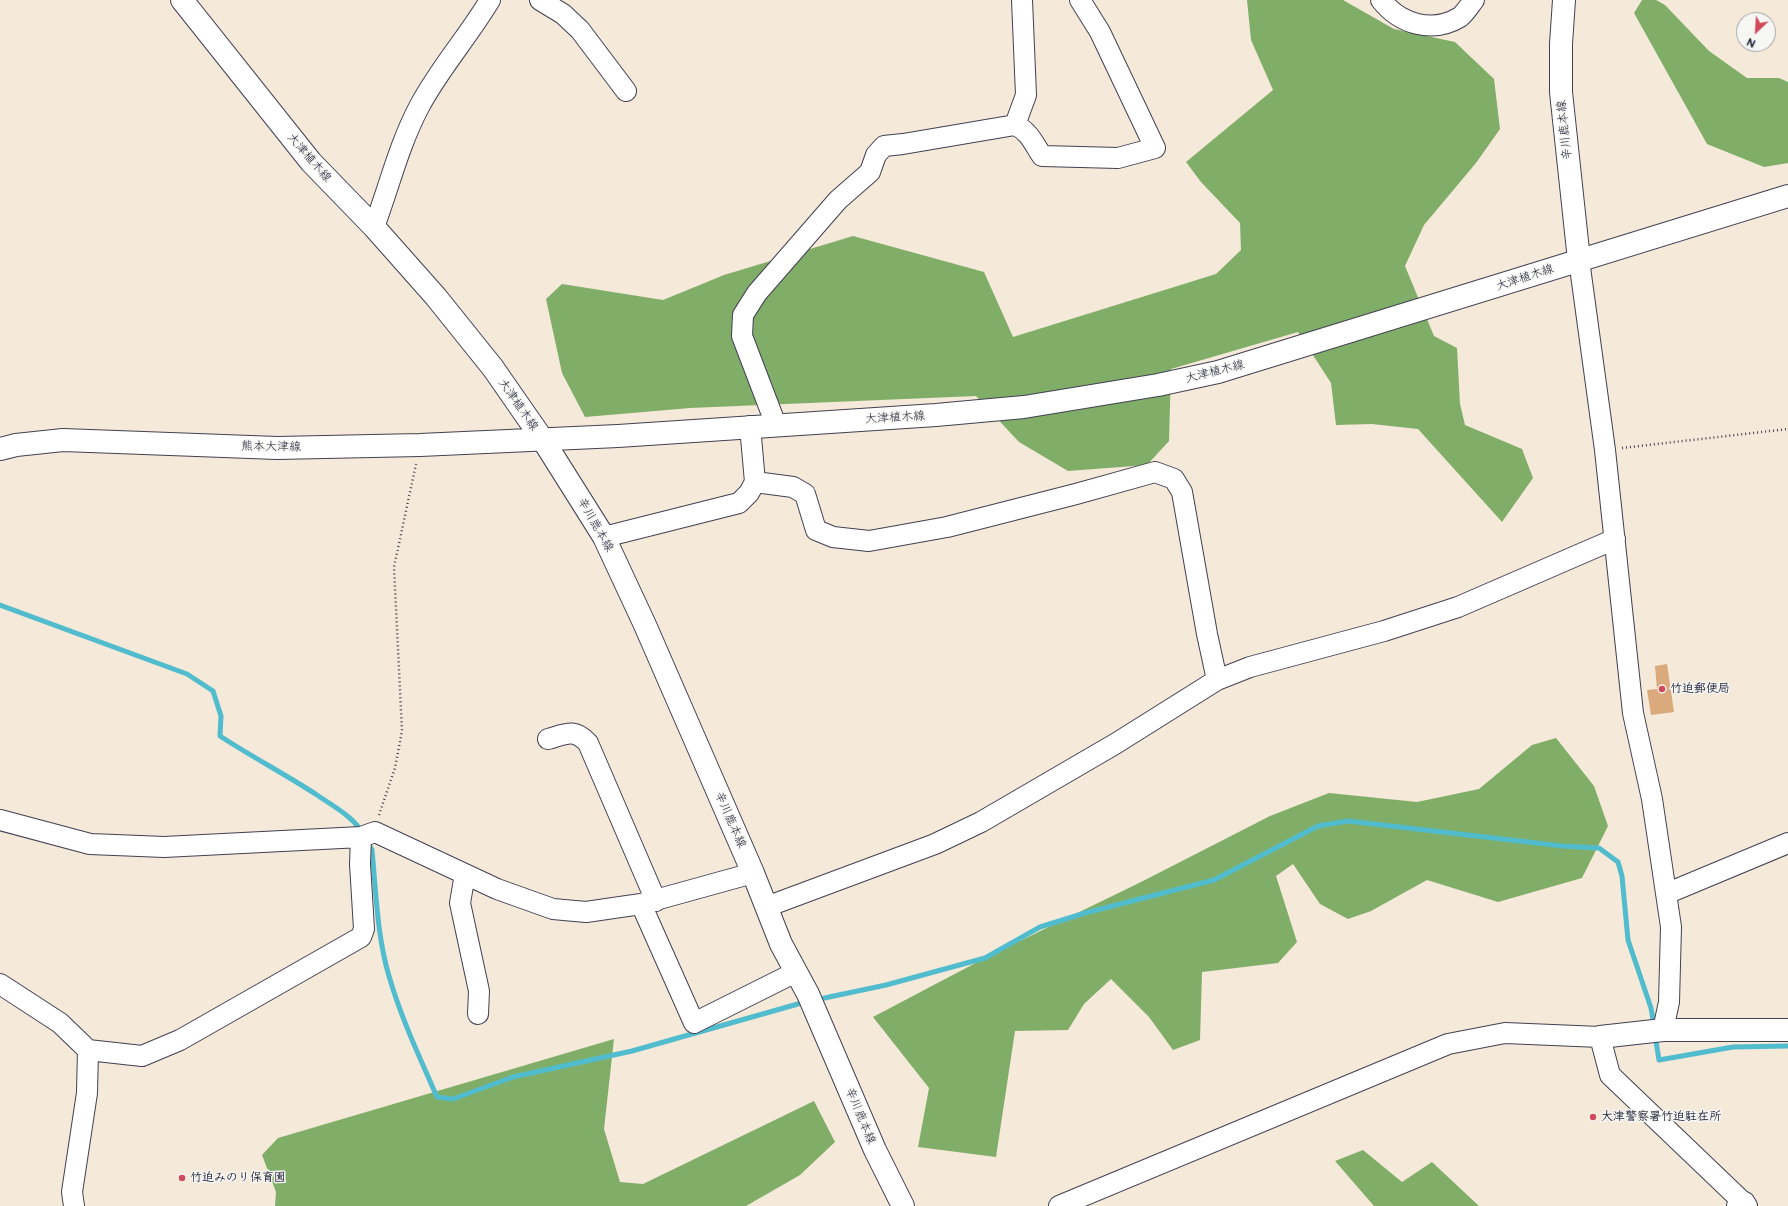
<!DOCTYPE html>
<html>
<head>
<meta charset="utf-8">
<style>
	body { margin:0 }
	#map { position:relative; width:1788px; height:1206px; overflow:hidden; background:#f5e9d9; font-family:"Balsamiq Sans",sans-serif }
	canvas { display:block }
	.north { position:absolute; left:1736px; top:12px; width:40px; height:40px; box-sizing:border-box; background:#f6f6f2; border:1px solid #a1a1a9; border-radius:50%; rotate:205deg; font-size:11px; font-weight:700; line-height:16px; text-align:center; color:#22223b }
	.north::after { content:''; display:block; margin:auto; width:14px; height:18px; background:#d1495b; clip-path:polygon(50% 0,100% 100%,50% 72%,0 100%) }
</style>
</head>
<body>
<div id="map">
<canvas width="1788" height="1206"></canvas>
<div class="north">N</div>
</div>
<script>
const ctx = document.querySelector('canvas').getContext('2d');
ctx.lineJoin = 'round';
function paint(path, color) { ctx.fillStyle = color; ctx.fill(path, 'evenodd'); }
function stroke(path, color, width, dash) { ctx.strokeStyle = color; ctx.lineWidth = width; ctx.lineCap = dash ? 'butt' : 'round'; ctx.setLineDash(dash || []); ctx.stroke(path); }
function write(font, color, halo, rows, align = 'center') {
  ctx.font = font + ' "Balsamiq Sans","Klee One",sans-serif'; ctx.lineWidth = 3; ctx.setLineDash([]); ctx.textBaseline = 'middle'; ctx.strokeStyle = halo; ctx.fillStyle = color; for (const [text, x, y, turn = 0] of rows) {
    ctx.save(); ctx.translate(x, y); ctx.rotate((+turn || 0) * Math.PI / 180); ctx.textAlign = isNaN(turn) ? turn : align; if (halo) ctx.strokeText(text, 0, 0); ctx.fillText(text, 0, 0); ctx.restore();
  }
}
const forest = new Path2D(`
	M1247 0H1343L1394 29 1455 42 1494 79 1500 129 1476 163 1424 225 1405 266 1434 336 1457 348 1460 404 1465 425 1522 449 1533 478 1502 522 1418 429 1372 424 1336 425 1331 383 1298 332 1171 369 1169 441 1147 465 1068 471 1019 442 976 396 690 408 585 417 562 373 546 299 562 284 663 300 724 275 853 236 984 272 1013 337 1216 274 1241 250 1240 223 1201 182 1186 162 1273 90 1251 40Z
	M1642 0H1656L1665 5 1709 51 1747 78H1779L1788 82V163L1764 167 1707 144 1634 13Z
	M1556 738 1594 786 1608 826 1582 878 1498 902 1427 880 1371 911 1348 919 1320 904 1293 864 1276 876 1297 942 1278 963 1202 972 1200 1040 1173 1050 1149 1017 1111 979 1084 1004 1068 1030 1015 1031 996 1157 918 1147 929 1088 873 1017 985 958 1141 882 1270 816 1329 793 1417 802 1479 789 1532 745Z
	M614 1039 604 1129 620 1182 643 1184 814 1101 835 1142 800 1175 746 1206H275L276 1192 262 1155 278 1138Z
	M1363 1150 1402 1182 1432 1162 1479 1206H1374L1335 1161Z`);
const stream = new Path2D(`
	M0 605 187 674 213 691 221 716 220 736C252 757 285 774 317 795 333 806 352 816 362 832
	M368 843 372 850C376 891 377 936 389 976 401 1018 420 1058 437 1097L453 1099 513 1077 632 1051 805 1002
	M815 1000 886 985 985 958 1040 927 1085 913 1214 880 1318 826 1348 821 1562 846 1599 848 1618 862 1622 876 1628 940 1651 1008 1654 1025
	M1655 1035 1659 1060 1733 1047 1788 1046`);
const building = new Path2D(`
	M1667 664 1674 712 1651 715 1647 690 1657 689 1655 666Z`);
const path = new Path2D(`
	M1622 448 1788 429
	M379 815 395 768 402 731 394 567 416 464`);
const minor = new Path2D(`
	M540 0 563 14 580 30 626 91
	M1381 0C1400 24 1432 34 1460 17 1465 13 1470 5 1474 0
	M1015 125C1029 131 1034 144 1042 156L1118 158 1155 148 1100 32 1080 0
	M374 227C389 187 399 145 419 107 439 69 468 37 490 0
	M1579 260 1605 450 1633 713 1652 799 1671 927 1669 1002 1663 1030
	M776 425 742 336 743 315 757 293 838 200 870 172 876 155 884 146 903 144 1015 125 1026 95 1022 0
	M755 482 793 487 805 494 816 530 833 537 869 541 947 527 1076 494 1155 472 1174 479 1182 492 1207 634 1217 680
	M604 537 739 503 749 493 755 482 750 426
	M548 739C566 734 574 728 588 743L656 901
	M0 820 90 844 164 847 361 837 375 832 497 889 553 909 586 912 641 904 753 873
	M465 874 460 903 479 991 478 1014
	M1668 893 1788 843
	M641 904 694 1023 796 972
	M766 907 935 844 981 822 1115 744 1217 680 1250 667 1384 631 1458 607 1615 539
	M0 984 60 1023 88 1050 142 1056 180 1040 361 937 364 929 360 864 361 837
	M74 1206 72 1192 87 1093 88 1050
	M1059 1206 1448 1044 1505 1033 1600 1037 1610 1075 1747 1206`);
const tertiary = new Path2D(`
	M1600 1037 1663 1030H1788
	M1738 1206 1744 1203`);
const secondary = new Path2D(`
	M1564 0 1561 44V92L1579 260
	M543 440 604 537 645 625 753 873 781 944 808 994 875 1150 903 1206`);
const primary = new Path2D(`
	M182 0 311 162 374 227 436 297 493 368 543 440
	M0 449 16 445 63 440 277 448 420 445 618 436 936 415 1024 407 1158 385 1218 372 1788 196`);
const markers = [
	[1662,689,4,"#d1495b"],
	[1593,1117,4,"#d1495b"],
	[182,1178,4,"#d1495b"]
];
const streetNames = [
	["辛川鹿本線",1565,130,-96],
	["大津植木線",309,158,49],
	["大津植木線",1525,278,-18],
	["大津植木線",1215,372,-14],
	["大津植木線",518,405,55],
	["大津植木線",895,418,-3],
	["熊本大津線",271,447,1],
	["辛川鹿本線",595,525,60],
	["辛川鹿本線",730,820,66],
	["辛川鹿本線",860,1116,67]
];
const poiNames = [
	["竹迫郵便局",1670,689],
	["大津警察署竹迫駐在所",1601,1117],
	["竹迫みのり保育園",190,1178]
];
paint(forest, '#80ae68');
stroke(stream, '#51bccd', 5);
paint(building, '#dbaa7c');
stroke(minor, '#424053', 22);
stroke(tertiary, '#424053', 24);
stroke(secondary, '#424053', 24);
stroke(primary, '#424053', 24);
stroke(path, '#424053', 2.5, [1, 3]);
stroke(minor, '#fff', 20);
stroke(tertiary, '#fff', 22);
stroke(secondary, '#fff', 22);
stroke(primary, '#fff', 22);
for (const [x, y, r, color] of markers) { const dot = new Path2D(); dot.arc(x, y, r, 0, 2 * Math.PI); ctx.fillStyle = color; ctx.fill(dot); stroke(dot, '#f6f6f2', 1.5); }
write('12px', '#22223b', '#f6f6f2', streetNames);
write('bold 12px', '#22223b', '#f6f6f2', poiNames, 'left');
</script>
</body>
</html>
